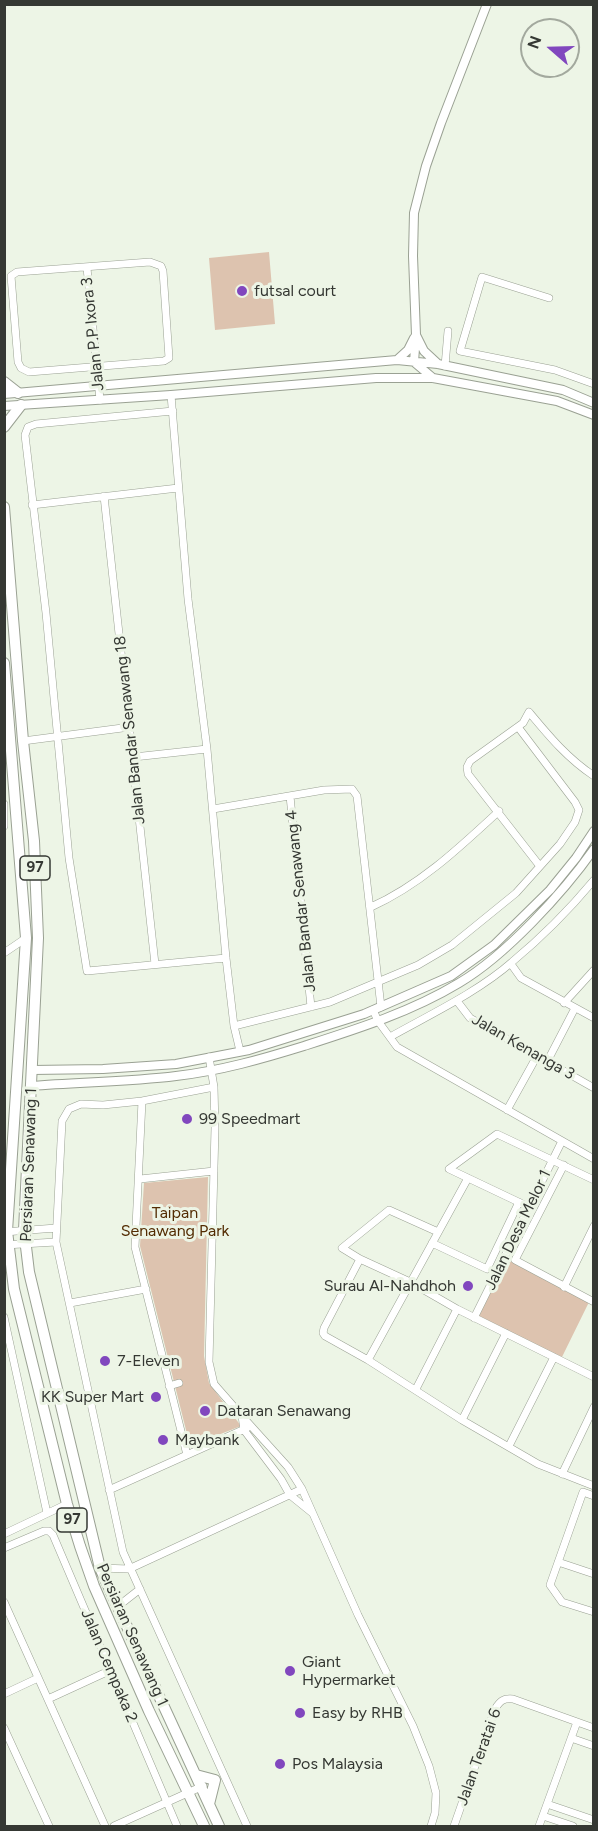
<!DOCTYPE html>
<html>
<head>
<meta charset="utf-8">
<style>
	body { margin:0 }
	#map { position:relative; width:598px; height:1831px; overflow:hidden; background:#edf5e6; font-family:Figtree,sans-serif }
	canvas { display:block }
	.frame { position:absolute; inset:0; border:6px solid #353833; pointer-events:none }
	.north { position:absolute; left:520px; top:18px; width:60px; height:60px; box-sizing:border-box; background:#edf5e6; border:2px solid #a3a99e; border-radius:50%; rotate:290deg; font-size:16px; font-weight:700; line-height:24px; text-align:center; color:#353833 }
	.north::after { content:''; display:block; margin:auto; width:21px; height:27px; background:#8147be; clip-path:polygon(50% 0,100% 100%,50% 72%,0 100%) }
</style>
</head>
<body>
<div id="map">
<canvas width="598" height="1831"></canvas>
<div class="frame"></div>
<div class="north">N</div>
</div>
<script>
const ctx = document.querySelector('canvas').getContext('2d');
ctx.lineJoin = 'round';
function paint(path, color) { ctx.fillStyle = color; ctx.fill(path, 'evenodd'); }
function stroke(path, color, width, dash) { ctx.strokeStyle = color; ctx.lineWidth = width; ctx.lineCap = dash ? 'butt' : 'round'; ctx.setLineDash(dash || []); ctx.stroke(path); }
function write(font, color, halo, rows, align = 'center') {
  ctx.font = font + ' Figtree,sans-serif'; ctx.lineWidth = 6; ctx.setLineDash([]); ctx.textBaseline = 'middle'; ctx.strokeStyle = halo; ctx.fillStyle = color; for (const [text, x, y, turn = 0] of rows) {
    ctx.save(); ctx.translate(x, y); ctx.rotate((+turn || 0) * Math.PI / 180); ctx.textAlign = isNaN(turn) ? turn : align; if (halo) ctx.strokeText(text, 0, 0); ctx.fillText(text, 0, 0); ctx.restore();
  }
}
const green = new Path2D(`
	M269 252 275 324 215 330 209 258Z
	M208 1177 204 1356 209 1383 241 1426 190 1446 140 1246 144 1183Z
	M507 1255 590 1300 562 1357 476 1317Z`);
const minor = new Path2D(`
	M150 262 161 266 163 271 169 358 164 361 29 372 21 368 18 362 11 276 17 272Z
	M87 268 100 400
	M549 298 482 277 460 351 555 370 594 384
	M445 366 448 331
	M171 395 188 599 207 749 226 958 234 1026 240 1051
	M173 411 36 424 28 427 25 435 46 613 69 858 87 971 226 958
	M104 496 155 964
	M32 505 178 488
	M23 741 130 727
	M134 757 207 749
	M290 796 311 1007
	M4 804V826
	M213 809 324 790 352 789 357 796 381 1007
	M539 865 468 774 467 767 470 761 523 723 529 712C549 736 567 758 594 776
	M371 907C420 885 459 848 499 811
	M4 953 26 938
	M511 964 521 978 594 1018
	M457 1001 470 1018 594 1088
	M564 1003 594 970
	M373 1010 378 1021 397 1047 594 1159
	M234 1026 330 1002 418 965 452 945 516 893 560 844 575 822 579 810 575 802 518 727
	M390 1037C429 1015 478 992 512 962 541 938 569 910 594 880
	M209 1057 214 1087 215 1128 209 1362 214 1384 242 1416 244 1430 281 1479 290 1495 311 1512
	M547 1062 575 1008
	M214 1087 142 1101 103 1105 81 1104 69 1109 62 1121 56 1242 123 1552 247 1826
	M142 1101 135 1247 187 1455
	M507 1110 537 1056
	M564 1165 515 1260 594 1302
	M140 1179 214 1171
	M529 1207 449 1169 497 1134 594 1180
	M4 1232 56 1228
	M438 1232 389 1210 342 1248 360 1259 410 1282 457 1309 594 1377
	M432 1243 487 1269 519 1202
	M5 1245 56 1242
	M360 1259 324 1328 323 1333 325 1336 368 1360 462 1420 538 1464 594 1486
	M564 1287 594 1226
	M70 1303 146 1289
	M4 1317 47 1513
	M474 1318 562 1141
	M368 1360 468 1178
	M169 1386 179 1383
	M416 1389 457 1309
	M242 1416 288 1467 302 1489 358 1615 413 1726 429 1766 436 1793 435 1813 431 1826
	M462 1420 506 1333
	M509 1446 554 1357
	M562 1474 594 1407
	M109 1490 247 1428
	M594 1496 583 1492 550 1585 562 1602 594 1612
	M4 1534 67 1504
	M4 1548 44 1531H49L53 1535 177 1826
	M558 1562 594 1574
	M100 1568 129 1569 302 1489
	M4 1602 105 1826
	M117 1607 140 1589
	M4 1694 38 1678
	M48 1699 111 1670
	M4 1728 49 1826
	M571 1738 594 1746
	M547 1804 594 1820
	M543 1816 573 1826
	M114 1826 203 1786
	M454 1826 495 1709C500 1701 503 1698 513 1699L594 1728
	M539 1826 577 1722`);
const tertiary = new Path2D(`
	M416 335 424 351 438 364
	M397 360 408 350 414 338
	M433 378 414 362 416 335 413 256 414 213 426 166 441 123 487 4
	M4 394 397 360 438 364 563 390 594 403
	M4 406 171 395 376 378H433L557 401 594 415
	M32 1070 103 1069 176 1064 249 1050 364 1014 451 976 494 945 550 890 576 858 594 831
	M31 1086C79 1082 128 1082 176 1076 220 1071 262 1059 304 1046 357 1029 411 1012 459 983 505 956 563 893 594 849`);
const primary = new Path2D(`
	M4 382 18 393
	M4 427 21 405
	M4 507 23 741 34 841 38 938 24 1230 29 1272 100 1568 219 1826
	M4 663 26 938 7 1231 14 1289 67 1504 80 1546 94 1586 149 1711 204 1826
	M196 1775 215 1780 209 1804`);
const markers = [
	[242,291,6,"#8147be"],
	[187,1119,6,"#8147be"],
	[468,1286,6,"#8147be"],
	[105,1361,6,"#8147be"],
	[156,1397,6,"#8147be"],
	[205,1411,6,"#8147be"],
	[163,1440,6,"#8147be"],
	[290,1671,6,"#8147be"],
	[300,1713,6,"#8147be"],
	[280,1764,6,"#8147be"]
];
const shields = [
	[35,868,30],
	[72,1520,30]
];
const shieldNames = [
	["97",35,868],
	["97",72,1520]
];
const poiNames = [
	["futsal court",254,291],
	["99 Speedmart",199,1119],
	["Surau Al-Nahdhoh",456,1286,"right"],
	["7-Eleven",117,1361],
	["KK Super Mart",144,1397,"right"],
	["Dataran Senawang",217,1411],
	["Maybank",175,1440],
	["Giant",302,1662],
	["Hypermarket",302,1680],
	["Easy by RHB",312,1713],
	["Pos Malaysia",292,1764]
];
const streetNames = [
	["Jalan P.P Ixora 3",93,334,-96],
	["Jalan Bandar Senawang 18",130,730,-96],
	["Jalan Bandar Senawang 4",301,901,-96],
	["Jalan Kenanga 3",523,1047,30],
	["Persiaran Senawang 1",29,1165,-88],
	["Jalan Desa Melor 1",518,1230,-64],
	["Persiaran Senawang 1",132,1635,66],
	["Jalan Cempaka 2",109,1666,67],
	["Jalan Teratai 6",479,1757,-70]
];
const parkNames = [
	["Taipan",175,1213],
	["Senawang Park",175,1231]
];
paint(green, '#ddc3af');
stroke(minor, '#9aa193', 8);
stroke(tertiary, '#9aa193', 10);
stroke(primary, '#9aa193', 12);
stroke(minor, '#fff', 7);
stroke(tertiary, '#fff', 8);
stroke(primary, '#fff', 10);
for (const [x, y, r, color] of markers) { const dot = new Path2D(); dot.arc(x, y, r, 0, 2 * Math.PI); ctx.fillStyle = color; ctx.fill(dot); stroke(dot, '#edf5e6', 2); }
for (const [x, y, w] of shields) { const box = new Path2D(); box.roundRect(x - w / 2, y - 12, w, 24, 4.5); ctx.fillStyle = '#edf5e6'; ctx.fill(box); stroke(box, '#353833', 1.5); }
write('bold 15px', '#353833', null, shieldNames);
write('16px', '#353833', '#edf5e6', poiNames, 'left');
write('16px', '#353833', '#edf5e6', streetNames);
write('16px', '#532c03', '#edf5e6', parkNames);
</script>
</body>
</html>
